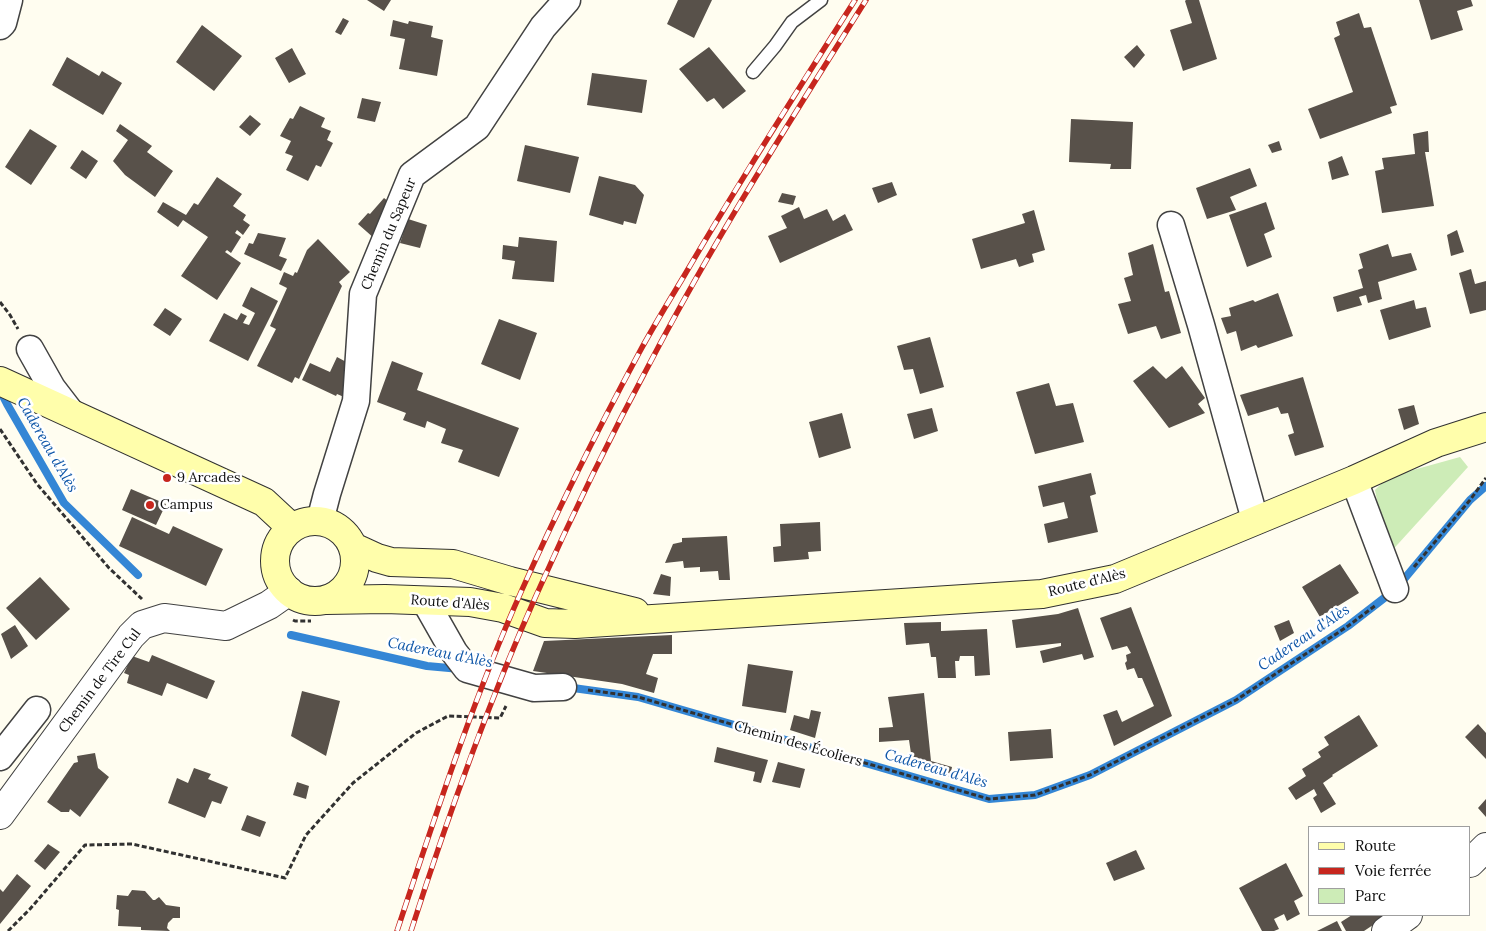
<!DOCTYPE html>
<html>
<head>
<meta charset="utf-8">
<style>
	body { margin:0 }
	#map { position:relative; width:1486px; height:931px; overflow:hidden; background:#fffdf0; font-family:Lora,serif }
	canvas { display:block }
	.legend { position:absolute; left:1308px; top:826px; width:162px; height:90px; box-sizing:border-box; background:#fff; border:1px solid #9f9f9f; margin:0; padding:6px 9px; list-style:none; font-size:15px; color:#0f0f0f }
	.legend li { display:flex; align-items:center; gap:10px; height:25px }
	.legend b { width:25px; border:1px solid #9f9f9f }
</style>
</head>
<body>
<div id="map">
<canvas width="1486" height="931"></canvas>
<ul class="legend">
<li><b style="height:6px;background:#fffeab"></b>Route</li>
<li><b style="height:6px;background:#c7261e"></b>Voie ferrée</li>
<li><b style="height:14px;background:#cdecb7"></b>Parc</li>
</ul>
</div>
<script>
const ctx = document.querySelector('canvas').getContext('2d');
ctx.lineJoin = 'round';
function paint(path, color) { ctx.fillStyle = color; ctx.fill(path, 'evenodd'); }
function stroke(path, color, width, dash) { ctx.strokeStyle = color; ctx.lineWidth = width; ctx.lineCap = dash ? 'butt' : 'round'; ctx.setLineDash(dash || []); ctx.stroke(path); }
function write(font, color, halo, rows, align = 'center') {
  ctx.font = font + ' Lora,serif'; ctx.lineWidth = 5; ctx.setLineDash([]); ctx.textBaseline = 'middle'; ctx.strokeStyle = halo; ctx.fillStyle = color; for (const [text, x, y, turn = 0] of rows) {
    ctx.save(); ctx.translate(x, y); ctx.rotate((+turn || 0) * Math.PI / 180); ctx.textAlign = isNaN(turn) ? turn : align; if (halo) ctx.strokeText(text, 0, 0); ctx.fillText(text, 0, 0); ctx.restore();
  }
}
const green = new Path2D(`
	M1460 457 1468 467 1388 555 1375 490 1388 477Z`);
const stream = new Path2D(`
	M0 390 7 404 64 503 138 575
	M1400 584 1470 500 1486 486
	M291 635 427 666 460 669
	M566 687 638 697 989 799 1035 795 1090 775 1236 700 1348 626 1392 592`);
const building = new Path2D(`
	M367 0H391L384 11Z
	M678 0H712L694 38 667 24Z
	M1186 0H1199L1217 59 1183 71 1170 30 1192 23 1185 1Z
	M1419 0H1471L1473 6 1457 11 1463 30 1431 40Z
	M1359 13 1364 28 1371 27 1397 105 1390 107 1392 113 1320 139 1308 109 1353 92 1334 38 1340 35 1336 22Z
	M343 18 349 21 341 35 335 32Z
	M393 20 408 24 409 21 433 26 431 37 443 40 437 76 399 69 405 39 390 36Z
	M202 25 242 56 214 91 176 62Z
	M1137 45 1145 55 1134 68 1124 57Z
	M709 47 746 91 723 109 714 98 707 102 679 69Z
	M292 48 306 74 289 83 275 58Z
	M67 57 99 76 102 71 122 83 103 115 52 85Z
	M592 73 647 80 642 113 587 105Z
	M362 98 381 102 375 122 357 118Z
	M300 106 325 118 321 127 331 131 327 140 333 143 321 167 316 165 308 181 286 170 293 156 285 153 291 141 280 136 290 118 293 119Z
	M250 115 261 124 250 136 239 127Z
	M1071 119 1133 122 1131 169H1110L1111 164 1069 162Z
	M120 124 152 146 147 152 173 171 155 197 125 175 113 161 128 140 116 131Z
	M30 129 57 146 31 185 5 167Z
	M1428 131 1429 152H1425L1434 206 1382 213 1375 171 1384 169 1382 158 1415 154 1413 134Z
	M1279 141 1282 150 1272 153 1268 145Z
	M525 145 579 157 570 193 517 181Z
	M82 150 98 161 86 179 70 168Z
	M1342 156 1349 175 1332 180 1328 162Z
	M1250 168 1257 186 1230 197 1236 210 1207 219 1196 188Z
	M599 176 635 185 644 195 636 224 624 221 623 225 589 215Z
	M217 177 242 194 233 206 246 215 243 220 250 225 243 235 237 230 235 233 241 237 231 253 227 250 225 252 241 263 217 300 181 276 208 237 183 220 178 227 157 212 163 202 186 215 194 203 198 205Z
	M892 182 897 195 878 203 872 188Z
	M782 193 796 196 793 205 778 202Z
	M384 198 393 205 375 239 358 224 368 213 370 214Z
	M1266 202 1275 229 1264 234 1272 257 1247 267 1229 215Z
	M799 207 804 219 827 209 833 221 845 214 853 230 780 263 768 236 787 228 781 216Z
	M1034 210 1045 250 1032 254 1034 262 1019 267 1016 259 981 269 972 239 1025 223 1022 214Z
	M408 219 427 225 420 248 400 243Z
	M1457 230 1464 252 1451 256 1447 235Z
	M258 233 286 238 279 256 287 259 281 271 244 254 249 243 253 244Z
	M519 237 557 241 554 282 512 279 515 261 502 259 503 245 518 247Z
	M318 239 350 272 339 282 342 286 299 379 295 377 292 383 257 366 276 329 270 326 287 288 279 284 284 272 293 276 295 272 297 273 307 250Z
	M1153 244 1165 292 1169 291 1181 333 1161 339 1156 326 1128 334 1118 304 1131 301 1124 278 1133 275 1128 253Z
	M1388 244 1392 257 1411 253 1417 270 1378 282 1382 299 1368 303 1366 295 1359 297 1362 305 1337 312 1333 297 1363 288 1358 270 1363 268 1359 254Z
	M1471 269 1475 284 1486 281V310L1470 314 1459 273Z
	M251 287 278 301 248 361 209 341 224 313 237 320 241 313 247 316 243 323 249 325 255 313 242 306Z
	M1278 293 1293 336 1258 348 1256 345 1241 351 1236 331 1227 334 1221 318 1231 316 1229 308 1253 300 1255 302Z
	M1414 300 1416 309 1426 307 1431 327 1389 340 1380 310Z
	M165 308 182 319 170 336 153 325Z
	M499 319 537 333 520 380 481 364Z
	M930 337 944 387 920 394 913 369 904 370 897 346Z
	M337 357 350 364 343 379 348 381 344 397 337 394 336 396 302 380 310 363 330 372Z
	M392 361 423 373 417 390 519 428 499 477 458 462 463 450 441 443 446 429 427 421 425 428 403 420 406 413 377 402Z
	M1153 366 1166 379 1182 366 1205 398 1198 404 1205 413 1169 428 1133 381Z
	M1303 377 1324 447 1295 456 1288 435 1294 433 1288 413 1281 414 1278 407 1248 416 1240 395Z
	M1049 383 1056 406 1073 403 1084 442 1035 454 1016 392Z
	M1414 405 1419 424 1404 430 1398 409Z
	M932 408 938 431 914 439 907 414Z
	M842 413 851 448 819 458 809 422Z
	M1091 473 1096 494 1090 496 1098 532 1048 543 1044 524 1068 518 1064 502 1043 507 1038 486Z
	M131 489 166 504 156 525 122 510Z
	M132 517 169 534 173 526 223 549 206 586 119 546Z
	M820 522 821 551 808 552 809 559 774 562 773 547 781 546 780 524Z
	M727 536 730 580H719L718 571 700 572V567L684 568 683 561 665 563 673 544 682 542V538Z
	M1340 564 1359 593 1320 617 1302 587Z
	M661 574 671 577 670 596 653 594Z
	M40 577 70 609 36 640 6 608Z
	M1131 607 1172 716 1114 746 1103 715 1117 710 1122 722 1154 706 1142 678H1138L1134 668 1127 670 1125 663 1127 661 1126 655 1131 653 1127 646 1112 650 1100 618Z
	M1078 608 1094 657 1084 660 1082 654 1043 663 1040 651 1061 646V643L1016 648 1012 620 1058 614Z
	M1289 620 1294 633 1280 641 1274 626Z
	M941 622V631L987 629 990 675 975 676 974 656H960L959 661H955L956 678H938L936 657H931L929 643 906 645 904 623Z
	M15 625 28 646 11 659 1 634Z
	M672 635V654H653L646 674 658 678 654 693 622 684 533 671 544 641Z
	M152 655 215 681 207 699 167 683 162 696 127 683 129 675 124 673 132 656 149 662Z
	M748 664 793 671 786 713 742 706Z
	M302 691 340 701 326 756 291 736Z
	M924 693 931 761 952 767 950 777 913 767 909 740 879 742V728L893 727 888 697Z
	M811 710 821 712 815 738 790 730 794 715 809 719Z
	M1359 715 1378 746 1332 775 1333 776 1323 783 1336 804 1321 813 1313 798 1317 795 1314 789 1296 800 1288 788 1306 776 1302 769 1321 757 1318 752 1329 745 1324 737Z
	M1478 724 1486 733V759L1465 737Z
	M1051 729 1053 758 1010 761 1008 732Z
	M717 747 768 760 761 783 753 781 755 772 714 762Z
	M95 753 98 768 109 777 80 817 70 809 69 812H61L47 802 74 763 78 762 77 756Z
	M778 762 805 769 800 788 772 782Z
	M194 768 211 774 208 779 228 787 221 804 212 801 205 818 168 803 177 778 188 783Z
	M297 782 309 786 306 799 293 795Z
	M1486 799V817L1478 808Z
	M247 815 266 822 260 837 241 830Z
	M48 844 60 852 45 870 34 861Z
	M1136 850 1145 869 1114 881 1106 863Z
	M1286 863 1303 896 1294 901 1300 914 1287 921 1284 914 1274 919 1279 929 1274 931H1262L1239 888Z
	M17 874 31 886 0 924V889L3 892Z
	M132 890 145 891 153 900H155L159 897 166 905 180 907V918H173L168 923 167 928 170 931 141 930V927L118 926 119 910 116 909 117 895 128 896Z
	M1352 915H1388L1364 931H1346L1341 922Z
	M1337 921 1342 931H1317Z`);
const path = new Path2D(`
	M0 302 10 315 18 329
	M0 429 37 484 109 568 142 599
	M1414 567 1470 500 1486 478
	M293 620 295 621H311
	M588 690 638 697 989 799 1035 795 1090 775 1236 700 1348 626 1376 605
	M8 931 30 909 85 845 132 844 285 878 306 835 353 783 416 733 448 716 500 718 506 706`);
const service = new Path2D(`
	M753 72 775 46 792 22 821 0`);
const minor = new Path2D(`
	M0 26 3 23 9 0
	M1171 225 1201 325 1255 520
	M30 349 52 388 72 414
	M1354 480 1395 589
	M320 521 327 494 356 401 363 294 412 175 477 127 543 27 567 0
	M425 601 454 652 467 669 534 688 563 687
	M0 757 37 710`);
const tertiary = new Path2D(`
	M0 815 131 636 142 625 164 618 226 626 269 605 289 591
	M1470 863 1486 847
	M1386 931 1408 915`);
const secondary = new Path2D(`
	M0 381 264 502 292 528
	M275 561a40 40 0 1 1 80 0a40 40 0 1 1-80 0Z
	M353 547 377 558 391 562 453 564 510 581 635 612
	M326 600 385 599 470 602 503 608 545 623 575 624 1042 594 1115 579 1354 480 1436 443 1486 427`);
const rail = new Path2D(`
	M397 931C435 817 472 702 521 592 557 511 597 431 639 353 653 327 669 301 684 276 739 182 797 91 855 0
	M411 931C447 819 487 706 535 598 571 517 610 437 652 359 717 235 792 118 866 0`);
const markers = [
	[167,478,5,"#c7261e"],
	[150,505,5,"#c7261e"]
];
const streetNames = [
	["Chemin du Sapeur",389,234,-67],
	["Route d'Alès",1087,583,-14],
	["Route d'Alès",450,603,4],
	["Chemin de Tire Cul",100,681,-53],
	["Chemin des Écoliers",798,744,16]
];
const poiNames = [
	["9 Arcades",177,478],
	["Campus",160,505]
];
const waterNames = [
	["Cadereau d'Alès",47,445,60],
	["Cadereau d'Alès",1304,638,-34],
	["Cadereau d'Alès",440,653,11],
	["Cadereau d'Alès",936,769,16]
];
paint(green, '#cdecb7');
stroke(stream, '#3486d5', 8);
paint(building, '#58514a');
stroke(service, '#424242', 15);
stroke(minor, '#424242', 29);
stroke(tertiary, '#424242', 30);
stroke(secondary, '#313131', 30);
stroke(path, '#313131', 3, [5, 2.5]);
stroke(service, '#fff', 12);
stroke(minor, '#fff', 26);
stroke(tertiary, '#fff', 28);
stroke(secondary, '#fffeab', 28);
stroke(rail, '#c7261e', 5.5);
stroke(rail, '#fff', 4, [11]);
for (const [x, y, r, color] of markers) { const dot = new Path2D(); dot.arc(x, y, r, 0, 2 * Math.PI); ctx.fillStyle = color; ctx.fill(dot); stroke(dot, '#fff', 2); }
write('14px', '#0f0f0f', '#fff', streetNames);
write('14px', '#0f0f0f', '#fff', poiNames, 'left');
write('italic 15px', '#1057a8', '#fff', waterNames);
</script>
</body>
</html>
